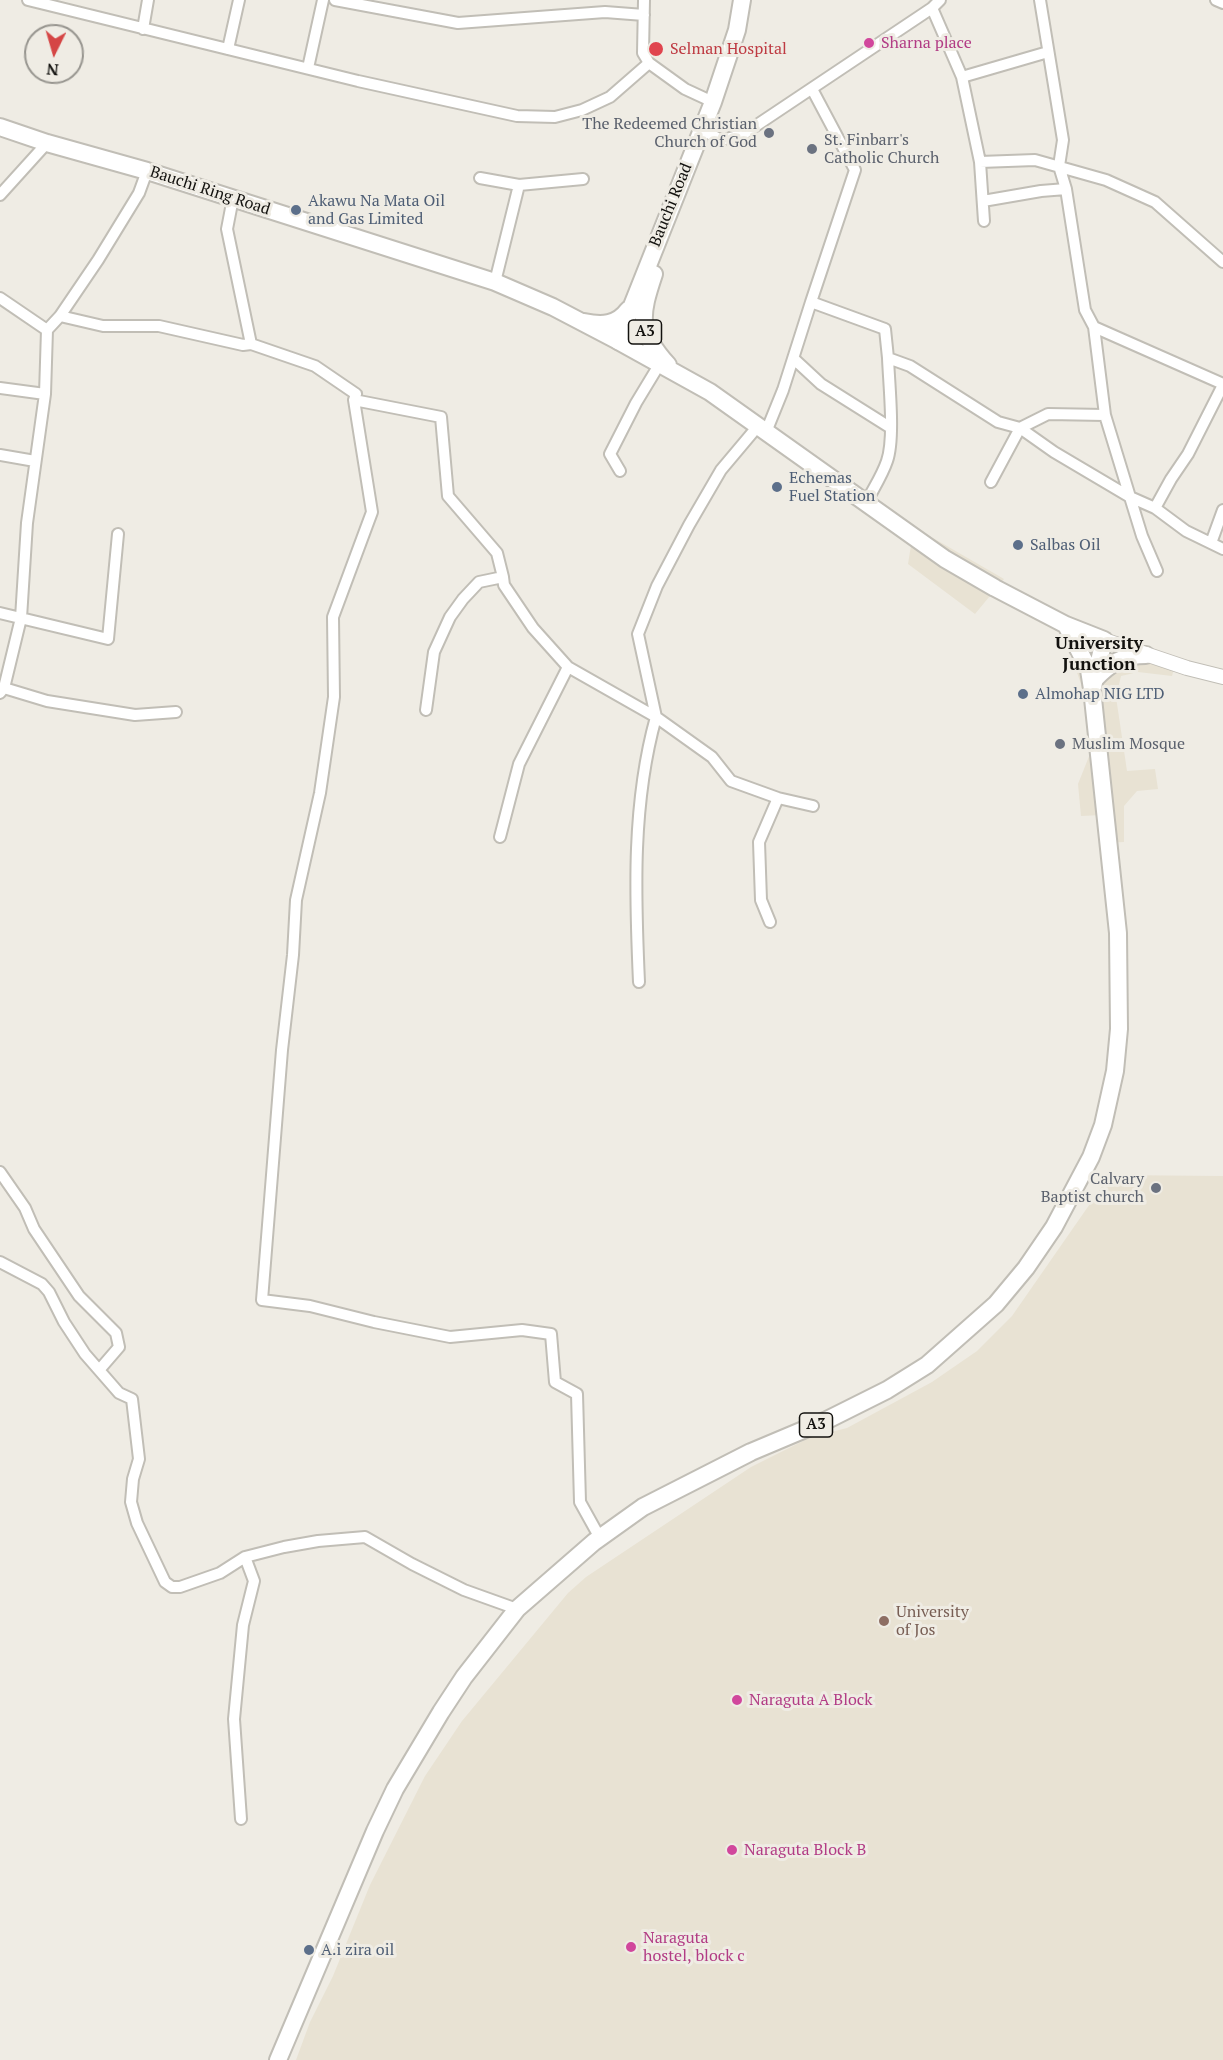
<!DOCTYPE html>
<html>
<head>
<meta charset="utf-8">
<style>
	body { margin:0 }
	#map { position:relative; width:1223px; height:2060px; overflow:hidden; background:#efece4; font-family:"PT Serif",serif }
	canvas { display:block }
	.north { position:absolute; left:24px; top:24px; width:60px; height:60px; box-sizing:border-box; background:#efece4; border:2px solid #97958f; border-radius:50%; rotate:185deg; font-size:16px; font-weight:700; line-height:24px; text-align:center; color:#13120f }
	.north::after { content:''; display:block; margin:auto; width:21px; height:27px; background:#d54645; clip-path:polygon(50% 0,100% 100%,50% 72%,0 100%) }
</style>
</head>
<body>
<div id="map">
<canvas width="1223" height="2060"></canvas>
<div class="north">N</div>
</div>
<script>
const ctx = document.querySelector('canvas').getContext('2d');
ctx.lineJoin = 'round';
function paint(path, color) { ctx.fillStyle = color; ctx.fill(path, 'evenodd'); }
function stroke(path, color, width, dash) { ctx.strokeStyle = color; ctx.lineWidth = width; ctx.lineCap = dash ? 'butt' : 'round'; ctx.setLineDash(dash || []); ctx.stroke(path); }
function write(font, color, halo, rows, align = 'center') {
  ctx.font = font + ' "PT Serif",serif'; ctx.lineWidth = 6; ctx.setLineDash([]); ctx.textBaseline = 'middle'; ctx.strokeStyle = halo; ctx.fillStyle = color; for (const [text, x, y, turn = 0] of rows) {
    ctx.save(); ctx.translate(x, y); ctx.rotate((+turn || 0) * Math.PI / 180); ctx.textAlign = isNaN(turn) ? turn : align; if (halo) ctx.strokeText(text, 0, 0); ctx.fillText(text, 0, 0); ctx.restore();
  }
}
const built = new Path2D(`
	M914 527 1004 579 975 614 908 564Z
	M1141 658 1174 668 1172 676 1138 672 1121 676 1116 697 1127 771 1155 769 1158 789 1137 791 1124 806V842L1104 843 1102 815 1081 816 1078 784 1092 749 1081 684 1074 664Z
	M1110 1175 1223 1176V2060H296L310 2022 333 1976 370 1885 425 1776 462 1721 568 1593 586 1577 751 1467 811 1437 847 1428 932 1382 977 1351 1012 1316Z`);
const minor = new Path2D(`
	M28 0 358 81 517 116 555 117 582 110 610 97 649 63 685 89 713 102
	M335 0 458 23 605 12 644 15
	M644 0 643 53 649 63
	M1040 0 1063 140 1059 166 1066 189 1085 310 1094 327 1105 415 1130 497 1155 508 1186 531 1223 549
	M1216 0 1223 3
	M932 8 962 77 980 162 1035 160 1106 180 1155 202 1223 262
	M143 29 148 0
	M228 49 239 0
	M308 68 323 0
	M962 77 1048 52
	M812 89 855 170 811 302 885 329 888 358 910 366 998 422 1020 428 1054 452 1130 497 1142 536 1157 571
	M710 134 721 140 742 135 932 8 940 0
	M980 162 984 221
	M480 178 519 185
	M0 195 47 143
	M233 198 227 229 251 344 315 366 356 394 354 400 372 512 333 617 334 697 320 793 296 900 293 955 282 1050 262 1300 310 1306 374 1322 450 1337 522 1330 551 1334 555 1382 577 1394 580 1502 600 1538
	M983 201 1041 191 1066 189
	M495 282 519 185 583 179
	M0 298 47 330
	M60 316 103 326H159L243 345 251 344
	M1094 327 1223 384
	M794 359 821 384 891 428
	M0 388 45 394
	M354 400 441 417 448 496 497 553 503 577
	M766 432 783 390 811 302
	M0 455 35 461
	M620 471 610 454 636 403 659 365
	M991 482 1020 428 1048 414 1105 415
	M866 503C873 489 882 476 887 461 895 438 889 385 888 358
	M1155 508 1171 479 1188 454 1223 385
	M1211 543 1223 510
	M0 613 108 639 118 534
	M4 688 47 701 135 715 176 712
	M0 693 4 688 21 618 27 523 45 394 47 330 60 316 98 260 139 193 147 171
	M426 710 434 652 450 617 463 599 479 582 503 577 504 585 533 628 568 667
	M500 837 519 764 568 667 656 717 638 634 657 586 689 525 721 470 758 426
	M770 922 761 900 759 842 778 798
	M639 982C635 893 632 803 656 717L712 757 731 781 778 798 813 806
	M0 1172 25 1208 34 1229 79 1296 116 1333 119 1347 100 1369
	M0 1262 42 1284 49 1292 64 1322 85 1354 119 1393 132 1399 139 1459 133 1479 131 1502 137 1523 165 1582 172 1587H180L220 1573 245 1557 284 1547 318 1541 365 1537 412 1564 464 1590 517 1609
	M241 1819 234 1719 243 1625 254 1581 245 1557`);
const secondary = new Path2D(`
	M1104 640 1187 668 1223 677`);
const primary = new Path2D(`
	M0 127 47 143 147 171 495 282 553 307 618 341`);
const trunk = new Path2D(`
	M742 0 737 30 713 102 618 341 710 392 945 559 995 588 1066 625 1104 640 1093 687
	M654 274C640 316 637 331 668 365
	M584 322C602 326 617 325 628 310
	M1095 679C1110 663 1124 655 1146 655
	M278 2060 375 1831 395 1789 441 1712 464 1677 517 1609 594 1542 643 1507 751 1452 827 1420 887 1390 927 1365 996 1304 1026 1268 1054 1227 1091 1157 1103 1125 1115 1071 1119 1029 1118 933 1092 689 1089 670 1066 625`);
const markers = [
	[869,43,6,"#d1479c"],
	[656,49,8,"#e0444e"],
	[769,133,6,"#6b7280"],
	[812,149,6,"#6b7280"],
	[296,210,6,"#5c6f8a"],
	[777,487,6,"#5c6f8a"],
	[1018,545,6,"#5c6f8a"],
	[1023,694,6,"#5c6f8a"],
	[1060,744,6,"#6b7280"],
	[1156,1188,6,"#6b7280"],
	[884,1621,6,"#8d6e63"],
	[737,1700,6,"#d1479c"],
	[732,1850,6,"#d1479c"],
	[631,1947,6,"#d1479c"],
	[309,1950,6,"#5c6f8a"]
];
const shields = [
	[645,332,33],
	[816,1425,33]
];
const shieldNames = [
	["A3",645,332],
	["A3",816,1425]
];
const hotelNames = [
	["Sharna place",881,43],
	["Naraguta A Block",749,1700],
	["Naraguta Block B",744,1850],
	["Naraguta",643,1938],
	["hostel, block c",643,1956]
];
const healthNames = [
	["Selman Hospital",670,49]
];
const worshipNames = [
	["The Redeemed Christian",757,124],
	["Church of God",757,142],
	["St. Finbarr's",824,140,"left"],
	["Catholic Church",824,158,"left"],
	["Muslim Mosque",1072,744,"left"],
	["Calvary",1144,1179],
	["Baptist church",1144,1197]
];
const streetNames = [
	["Bauchi Ring Road",210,191,18],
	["Bauchi Road",671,205,-68]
];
const serviceNames = [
	["Akawu Na Mata Oil",308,201],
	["and Gas Limited",308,219],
	["Echemas",789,478],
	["Fuel Station",789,496],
	["Salbas Oil",1030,545],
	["Almohap NIG LTD",1035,694],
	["A.i zira oil",321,1950]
];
const educationNames = [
	["University",896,1612],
	["of Jos",896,1630]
];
const neighbourhoodNames = [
	["University",1099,644],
	["Junction",1099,665]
];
paint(built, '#e8e2d3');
stroke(minor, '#c1beb6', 14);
stroke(secondary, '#c1beb6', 16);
stroke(primary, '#c1beb6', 20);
stroke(trunk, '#c1beb6', 20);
stroke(minor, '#fff', 10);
stroke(secondary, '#fff', 14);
stroke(primary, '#fff', 16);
stroke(trunk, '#fff', 16);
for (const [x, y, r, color] of markers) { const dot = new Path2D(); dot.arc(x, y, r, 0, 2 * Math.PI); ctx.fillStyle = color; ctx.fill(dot); stroke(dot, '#efece4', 2); }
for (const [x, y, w] of shields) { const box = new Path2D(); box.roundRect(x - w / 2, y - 12, w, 24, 4.5); ctx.fillStyle = '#efece4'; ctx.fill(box); stroke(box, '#13120f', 1.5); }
write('bold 15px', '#13120f', null, shieldNames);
write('16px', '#b23c85', '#efece4', hotelNames, 'left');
write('16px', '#be3a42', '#efece4', healthNames, 'left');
write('16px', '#5b616d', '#efece4', worshipNames, 'right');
write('16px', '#13120f', '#efece4', streetNames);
write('16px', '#4e5e75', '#efece4', serviceNames, 'left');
write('16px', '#785e54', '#efece4', educationNames, 'left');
write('bold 18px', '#13120f', '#efece4', neighbourhoodNames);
</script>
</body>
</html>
